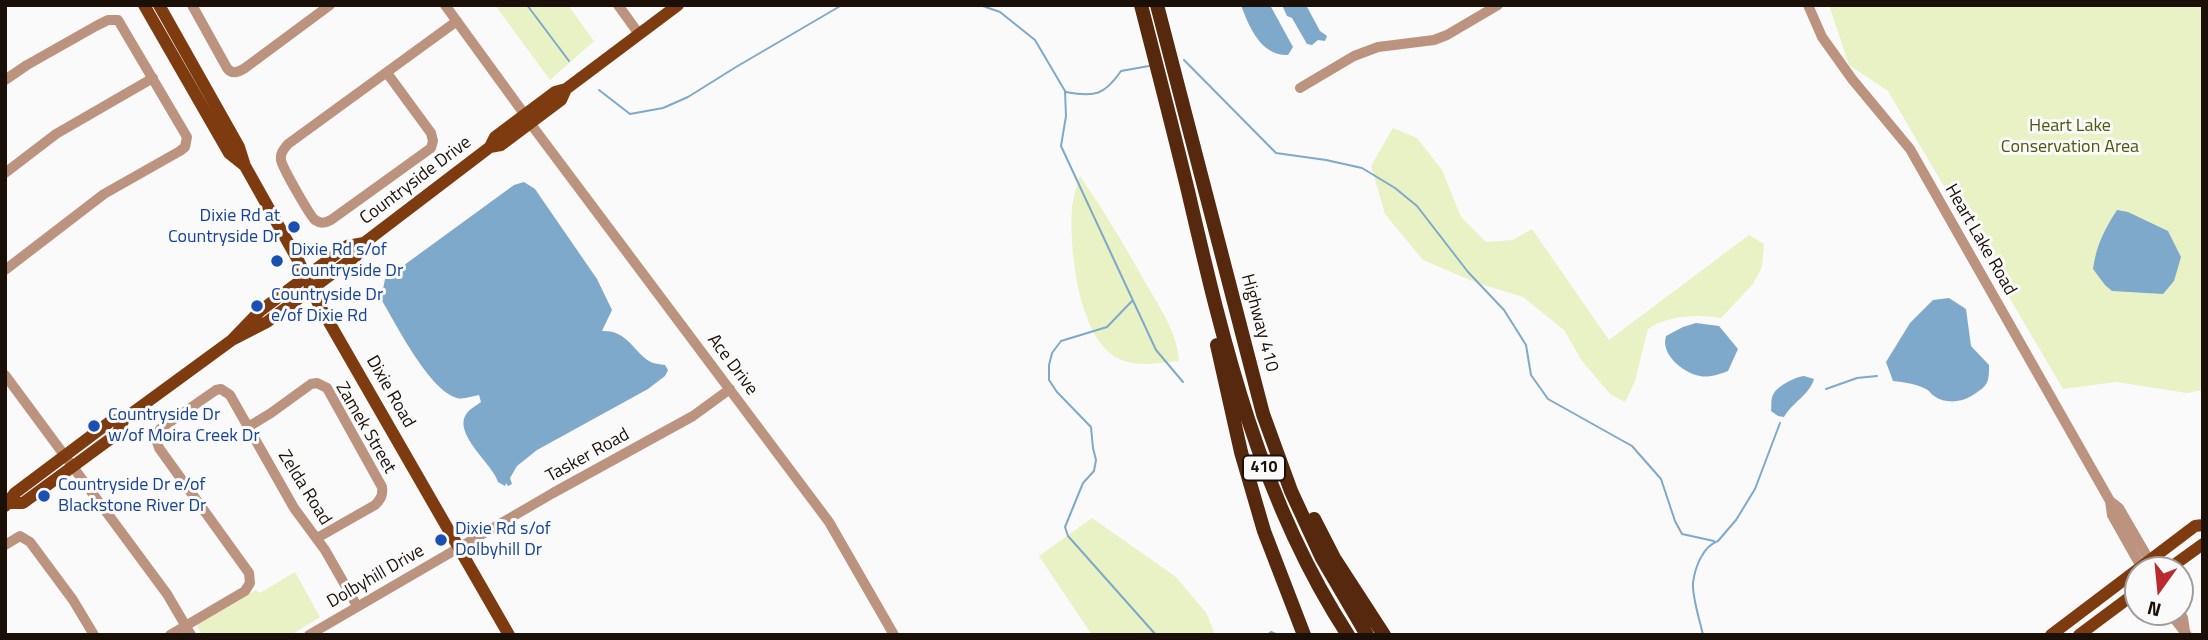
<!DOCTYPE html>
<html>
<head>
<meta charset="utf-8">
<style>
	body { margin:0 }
	#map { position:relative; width:2208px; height:640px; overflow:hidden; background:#fafafa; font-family:"Titillium Web",sans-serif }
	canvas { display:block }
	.frame { position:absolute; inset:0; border:7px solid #1b1008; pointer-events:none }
	.north { position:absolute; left:2124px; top:556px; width:70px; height:70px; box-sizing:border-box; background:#fafafa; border:2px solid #a19c99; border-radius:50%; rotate:195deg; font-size:19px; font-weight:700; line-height:28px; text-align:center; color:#1b1008 }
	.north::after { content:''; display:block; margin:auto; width:24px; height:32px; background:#ba2a2e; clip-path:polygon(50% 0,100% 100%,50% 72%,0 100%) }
</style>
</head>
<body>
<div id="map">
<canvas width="2208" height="640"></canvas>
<div class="frame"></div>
<div class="north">N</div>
</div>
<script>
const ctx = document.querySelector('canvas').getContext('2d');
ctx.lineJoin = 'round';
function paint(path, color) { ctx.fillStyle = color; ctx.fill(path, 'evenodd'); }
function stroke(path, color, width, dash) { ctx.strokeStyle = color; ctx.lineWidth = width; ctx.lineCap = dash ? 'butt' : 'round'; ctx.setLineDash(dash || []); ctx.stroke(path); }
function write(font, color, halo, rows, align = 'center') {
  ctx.font = font + ' "Titillium Web",sans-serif'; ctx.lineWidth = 6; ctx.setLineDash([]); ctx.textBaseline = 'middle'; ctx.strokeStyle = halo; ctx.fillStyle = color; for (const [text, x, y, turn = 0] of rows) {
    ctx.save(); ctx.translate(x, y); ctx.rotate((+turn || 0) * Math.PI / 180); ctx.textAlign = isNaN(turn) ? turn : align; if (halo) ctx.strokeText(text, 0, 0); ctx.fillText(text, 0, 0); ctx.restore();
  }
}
const green = new Path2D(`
	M495 5H568L594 41 550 80Z
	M1829 5H2203V390L2187 393 2116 382 2063 389 1888 91 1849 65Z
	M1393 128 1417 138 1442 170 1461 217 1486 242 1513 240 1532 229 1609 340 1749 235 1764 244 1762 267 1753 284 1721 318C1698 314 1668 315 1648 329L1635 381 1625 402 1610 394 1582 361 1564 330 1523 297 1477 283 1423 260 1385 214 1371 166Z
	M1080 176C1104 211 1125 246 1145 282 1160 308 1177 332 1179 361 1158 363 1130 369 1111 354 1078 328 1069 248 1072 208 1073 197 1077 186 1080 176Z
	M1092 518 1176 577 1207 614 1215 635H1092L1039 556Z
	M295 572 320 617 291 635H202L197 626 198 624 256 590 260 593Z`);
const water = new Path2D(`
	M1241 5H1270L1293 47 1288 55C1261 56 1249 27 1241 5Z
	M1282 5H1306L1320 31 1327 36 1325 41 1318 40 1312 45 1307 44 1292 18 1287 16Z
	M524 182 535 189 597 279 612 310 602 331C627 330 632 350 649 361 653 364 660 364 665 365L668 370 665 376 648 389 537 450 517 466 510 478 512 484 508 486 506 483 505 486 498 482C494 465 451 433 467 413 470 409 477 405 481 402L479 395C472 396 463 400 457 398 429 390 396 324 381 299L385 279 514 185Z
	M2117 210 2128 212 2168 231 2181 257 2174 281 2163 294 2112 291 2105 285 2093 269C2096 246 2104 230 2117 210Z
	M1949 298 1966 309 1971 346 1989 365C1989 380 1989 385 1976 393 1964 402 1947 405 1934 396 1929 392 1931 392 1926 389 1916 384 1904 382 1893 381L1886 362 1910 323 1933 300Z
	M1696 323 1719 326 1738 349 1728 371C1720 374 1709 378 1700 376 1683 373 1660 354 1666 336L1683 327Z
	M1804 376 1814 379C1810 394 1792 403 1784 417L1778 416 1771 411C1772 405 1770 399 1774 393 1778 386 1795 377 1804 376Z`);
const stream = new Path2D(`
	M527 5 569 61
	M980 5 1000 12 1035 40 1065 91 1066 116 1061 146 1156 350 1183 382
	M1184 60 1276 153 1326 160 1362 168 1395 188 1417 206 1468 272 1504 310 1526 345 1531 375 1548 399 1632 446 1661 479 1675 521 1682 534 1714 541
	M599 90 630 114 663 108 688 97 736 67 842 5
	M1066 92C1094 97 1104 96 1121 71L1149 66
	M1132 301 1107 327 1061 341 1052 353 1049 365V380L1057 392 1091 427 1093 448 1096 460 1094 471 1083 483 1065 527 1068 536 1156 635
	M1826 389 1857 378 1877 376
	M1267 635 1271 632 1278 635
	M1703 635C1700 621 1692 597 1693 583 1695 567 1703 546 1718 541L1736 520 1755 489 1780 423`);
const minor = new Path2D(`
	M192 5 227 68C232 75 239 72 245 68L330 5
	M445 5 525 115
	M618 5 639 34
	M1808 5 1822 37 1852 79 1910 149 2110 501 2119 508 2155 570
	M387 73 431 133 433 141 431 148 331 220C325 223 321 224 315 220 310 216 282 167 281 160 280 153 284 149 288 144L457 21
	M5 80 27 65 96 26 108 20H118L187 137 185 147 180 151 104 194 5 270
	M1300 88 1354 56 1378 47 1434 40 1447 35 1498 5
	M530 123 829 522 894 635
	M5 173 56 134 153 78
	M5 375 167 594 191 635
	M248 427 271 413 311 384 317 383 327 388 382 487C383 495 381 499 375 505L317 538
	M2110 501 2112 515 2143 570
	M5 545 20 536 30 542 73 600 94 635
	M2169 612 2187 635
	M2180 612 2183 618 2185 631
	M170 635 245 591 250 583 249 573 159 448 157 442 160 429 216 390 221 389 230 395 294 508 325 550 357 606
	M309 635 553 493 693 416 730 389`);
const major = new Path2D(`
	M144 5 229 153 244 165
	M159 5 239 147 245 166 299 262 318 303 509 635
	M490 147 501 145 561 100 566 89
	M232 340 267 322 356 256 364 243 490 147 495 137 555 92 566 89 678 5
	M9 503H23L117 434 124 419
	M5 506 15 493 111 421 124 419 232 340 260 311 347 246 364 243
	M2167 570 2203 544
	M2051 635 2195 526 2203 525
	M2079 635 2138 591`);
const highway = new Path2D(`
	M1141 5C1157 67 1173 129 1188 191 1224 346 1260 500 1348 635
	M1157 5 1263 414 1291 491 1322 558 1367 635
	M1217 345 1241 452 1264 531 1304 635
	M1314 519 1334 558 1384 635`);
const markers = [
	[294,227,7,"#1a4fb4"],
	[277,261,7,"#1a4fb4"],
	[257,306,7,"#1a4fb4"],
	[94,426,7,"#1a4fb4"],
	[44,496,7,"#1a4fb4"],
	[441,540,7,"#1a4fb4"]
];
const shields = [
	[1264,468,42]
];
const shieldNames = [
	["410",1264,468]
];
const parkNames = [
	["Heart Lake",2070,127],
	["Conservation Area",2070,148]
];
const streetNames = [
	["Countryside Drive",416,181,-37],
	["Heart Lake Road",1980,240,60],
	["Highway 410",1259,323,75],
	["Ace Drive",732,365,53],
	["Dixie Road",390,392,60],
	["Zamek Street",365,428,60],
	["Tasker Road",588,456,-29],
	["Zelda Road",304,488,58],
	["Dolbyhill Drive",376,577,-30]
];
const transitNames = [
	["Dixie Rd at",280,217,"right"],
	["Countryside Dr",280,238,"right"],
	["Dixie Rd s/of",291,251],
	["Countryside Dr",291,272],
	["Countryside Dr",271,296],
	["e/of Dixie Rd",271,317],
	["Countryside Dr",108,416],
	["w/of Moira Creek Dr",108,437],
	["Countryside Dr e/of",58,486],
	["Blackstone River Dr",58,507],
	["Dixie Rd s/of",455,530],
	["Dolbyhill Dr",455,551]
];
paint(green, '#e8f2c4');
paint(water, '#7fa9ca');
stroke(stream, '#7fa9ca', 2);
stroke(minor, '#bb937e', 10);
stroke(major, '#7f3b10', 12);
stroke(highway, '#56290f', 14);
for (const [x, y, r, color] of markers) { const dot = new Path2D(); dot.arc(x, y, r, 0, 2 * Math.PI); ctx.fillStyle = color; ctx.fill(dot); stroke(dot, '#fafafa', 2.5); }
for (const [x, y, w] of shields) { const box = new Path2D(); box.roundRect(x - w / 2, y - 12.5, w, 25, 5); ctx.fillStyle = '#fafafa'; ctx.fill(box); stroke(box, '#1b1008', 2); }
write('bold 16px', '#1b1008', null, shieldNames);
write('18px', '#4e580a', '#fafafa', parkNames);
write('18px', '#1b1008', '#fafafa', streetNames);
write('18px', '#164399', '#fafafa', transitNames, 'left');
</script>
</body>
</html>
